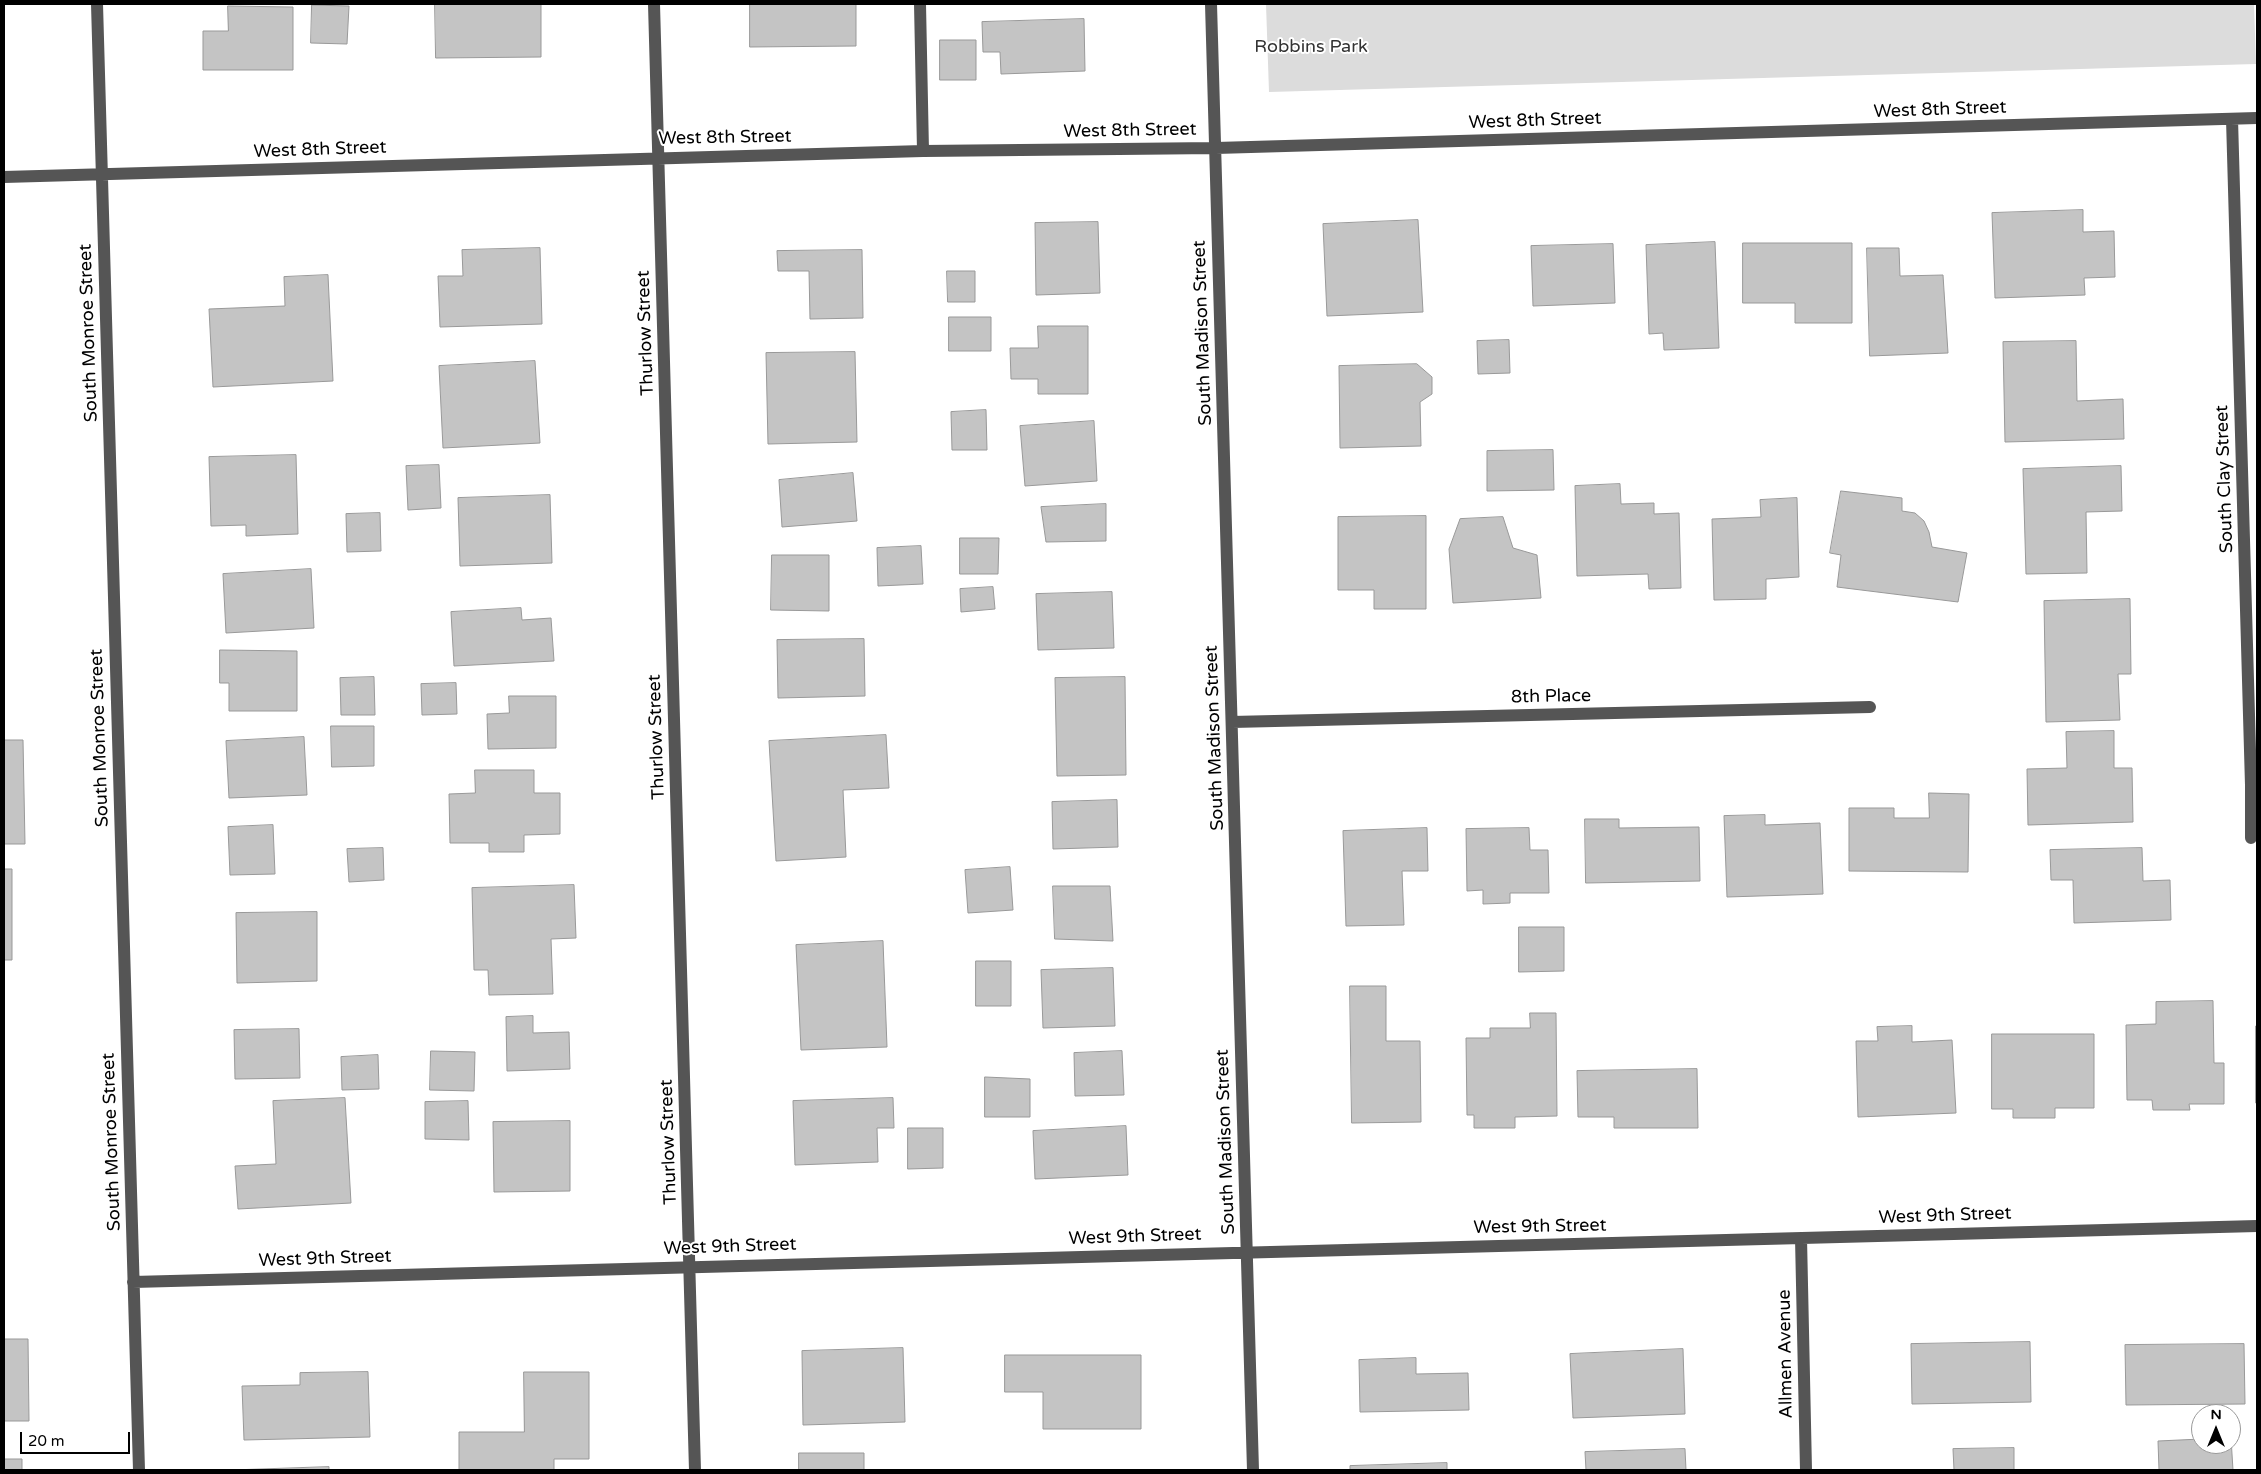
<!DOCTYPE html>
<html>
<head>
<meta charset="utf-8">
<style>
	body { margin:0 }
	#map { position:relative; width:2261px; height:1474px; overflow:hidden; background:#fff; font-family:"Varela Round",sans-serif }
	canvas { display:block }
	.frame { position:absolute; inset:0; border:5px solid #000; pointer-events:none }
	.north { position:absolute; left:2191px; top:1404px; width:50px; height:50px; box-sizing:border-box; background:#fff; border:1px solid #999; border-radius:50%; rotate:0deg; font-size:14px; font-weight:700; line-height:20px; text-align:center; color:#000 }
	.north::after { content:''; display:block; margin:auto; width:18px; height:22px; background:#000; clip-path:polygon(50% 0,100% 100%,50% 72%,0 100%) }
	.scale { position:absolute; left:20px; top:1432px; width:110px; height:22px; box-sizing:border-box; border:2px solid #000; border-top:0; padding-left:6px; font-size:15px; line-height:18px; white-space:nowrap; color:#000; -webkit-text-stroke:4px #fff; paint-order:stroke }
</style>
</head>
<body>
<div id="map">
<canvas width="2261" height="1474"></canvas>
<div class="frame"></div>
<div class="north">N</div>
<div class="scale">20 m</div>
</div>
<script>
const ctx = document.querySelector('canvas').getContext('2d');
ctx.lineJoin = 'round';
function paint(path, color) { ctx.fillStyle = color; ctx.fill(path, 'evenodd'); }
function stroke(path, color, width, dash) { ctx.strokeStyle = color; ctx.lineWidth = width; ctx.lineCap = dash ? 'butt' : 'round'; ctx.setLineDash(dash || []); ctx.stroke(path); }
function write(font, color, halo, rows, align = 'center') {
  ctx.font = font + ' "Varela Round",sans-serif'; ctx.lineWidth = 4; ctx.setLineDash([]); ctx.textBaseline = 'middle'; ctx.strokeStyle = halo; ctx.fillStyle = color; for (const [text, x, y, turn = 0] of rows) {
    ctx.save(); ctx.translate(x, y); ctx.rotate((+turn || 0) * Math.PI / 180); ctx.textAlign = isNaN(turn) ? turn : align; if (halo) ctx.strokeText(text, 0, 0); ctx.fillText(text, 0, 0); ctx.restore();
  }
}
const green = new Path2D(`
	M1266 4H2254L2256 64 1269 92Z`);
const building = new Path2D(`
	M435 4H541V57L436 58Z
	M750 4H856V46L750 47Z
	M312 5 349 6 347 44 311 43Z
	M228 6 293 7V70H203V31H228Z
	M1084 19 1085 71 1001 74 1000 52H983L982 22Z
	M940 40H976V80H940Z
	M2083 210V232L2114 231 2115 277 2084 278 2085 295 1995 298 1992 213Z
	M1418 220 1423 312 1327 316 1323 224Z
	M1098 222 1100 293 1036 295 1035 223Z
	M1715 242 1719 348 1664 350 1663 333 1649 334 1646 245Z
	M1743 243H1852V323H1795V303H1743Z
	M1613 244 1615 303 1533 306 1531 246Z
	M540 248 542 324 440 327 438 276H463L462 250Z
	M1867 248H1899L1900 276 1943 275 1948 353 1870 356Z
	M862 250 863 318 810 319 809 271H778L777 251Z
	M947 271H975V302H948Z
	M328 275 333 381 213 387 209 309 285 306 284 277Z
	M949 317H991V351H949Z
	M1038 326H1088V394H1038V379H1011L1010 348H1038Z
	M1509 340 1510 373 1478 374 1477 341Z
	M2076 341 2077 401 2123 399 2124 439 2005 442 2003 342Z
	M855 352 857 442 768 444 766 353Z
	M535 361 540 443 443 448 439 366Z
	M1417 364 1432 377V394L1420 402 1421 446 1340 448 1339 366Z
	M986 410 987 450H952L951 412Z
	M1094 421 1097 481 1025 486 1020 426Z
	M1553 450 1554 490 1487 491V451Z
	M296 455 298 534 246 536V525L211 526 209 457Z
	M439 465 441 508 408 510 406 466Z
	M2121 466 2122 511 2086 512 2087 573 2026 574 2023 469Z
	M853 473 857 521 782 527 779 480Z
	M1620 484 1621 504 1654 503V514L1679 513 1681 588 1649 589 1648 574 1577 576 1575 486Z
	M1841 491 1902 498V511L1915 513 1924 521 1929 532 1932 547 1967 553 1958 602 1837 587 1841 555 1830 553Z
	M550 495 552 563 460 566 458 498Z
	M1797 498 1799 577 1766 579V599L1714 600 1712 519 1761 517 1760 500Z
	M1106 504V541L1046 542 1041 507Z
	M380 513 381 551 347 552 346 514Z
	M1426 516V609H1374V590H1338V517Z
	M1503 517 1513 548 1537 555 1541 598 1453 603 1449 549 1460 519Z
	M960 538H999L998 574H960Z
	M921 546 923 584 878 586 877 548Z
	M772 555H829V611L771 610Z
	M311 569 314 628 226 633 223 574Z
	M993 587 995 609 961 612 960 589Z
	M1112 592 1114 648 1038 650 1036 594Z
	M2130 599 2131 674H2118L2120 720 2046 722 2044 601Z
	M521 608 522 620 551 618 554 661 454 666 451 612Z
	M864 639 865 696 778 698 777 640Z
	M220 650 297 651V711H229V683H220Z
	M374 677 375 715H341L340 678Z
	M1125 677 1126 775 1057 776 1055 678Z
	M456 683 457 714 422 715 421 684Z
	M509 696H556V748L488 749 487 714 509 713Z
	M331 726H374V766L332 767Z
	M2114 731V768H2132L2133 822 2028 825 2027 769 2067 768 2066 732Z
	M886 735 889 788 843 790 846 857 776 861 769 741Z
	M304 737 307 795 229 798 226 741Z
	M4 740H23L25 844H4Z
	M475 770H534V793H560V834L524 835V852H489V843H450L449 794 475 793Z
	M1929 793 1969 794 1968 872 1849 871V808H1894V818H1929Z
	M1117 800 1118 847 1053 849 1052 802Z
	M1765 815V825L1820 823 1823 894 1727 897 1724 816Z
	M1585 819H1619V828L1699 827 1700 881 1586 883Z
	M273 825 275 874 230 875 228 827Z
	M1427 828 1428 871H1402L1404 925 1346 926 1343 831Z
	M1529 828 1530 850H1548L1549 893H1510V903L1483 904V890L1467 891 1466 829Z
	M383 848 384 880 349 882 347 849Z
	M2142 848 2143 881 2170 880 2171 920 2074 923 2073 880H2051L2050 850Z
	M1010 867 1013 910 968 913 965 870Z
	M4 869H12V960H4Z
	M574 885 576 938 551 939 553 994 489 995 488 970H474L472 888Z
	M1053 886H1110L1113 941 1055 939Z
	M317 912V981L237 983 236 913Z
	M1519 927H1564V971L1519 972Z
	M883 941 887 1047 801 1050 796 945Z
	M976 961H1011V1006H976Z
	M1113 968 1115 1026 1043 1028 1041 970Z
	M1350 986H1386V1041H1420L1421 1122 1352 1123Z
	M2213 1001 2214 1063H2224V1104H2189L2190 1110H2153L2152 1100H2127L2126 1025 2156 1024V1002Z
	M1530 1013H1556L1557 1116 1515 1117V1128H1474V1115H1467L1466 1038H1490V1028H1530Z
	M533 1016V1033L569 1032 570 1069 507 1071 506 1017Z
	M1912 1026V1042L1952 1040 1956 1113 1858 1117 1856 1041H1878L1877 1027Z
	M2256 1026H2257V1103H2256Z
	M299 1029 300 1078 235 1079 234 1030Z
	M1992 1034H2094V1108H2055V1118H2013V1109H1992Z
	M431 1051 475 1052 474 1091 430 1090Z
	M1122 1051 1124 1095 1075 1096 1074 1053Z
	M378 1055 379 1089 342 1090 341 1057Z
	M1697 1069 1698 1128H1614V1117H1578L1577 1071Z
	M985 1077 1030 1079V1117H985Z
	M345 1098 351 1203 238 1209 235 1166 276 1164 273 1101Z
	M893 1098 894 1128H877L878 1162 795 1165 793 1101Z
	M468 1101 469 1140 425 1139V1102Z
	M570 1121V1191L494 1192 493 1122Z
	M1126 1126 1128 1175 1035 1179 1033 1131Z
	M908 1128H943V1168L908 1169Z
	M4 1339H28L29 1421H4Z
	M2030 1342 2031 1402 1912 1404 1911 1344Z
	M2244 1344 2245 1404 2126 1405 2125 1345Z
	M903 1348 905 1422 803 1425 802 1351Z
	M1683 1349 1685 1414 1573 1418 1570 1354Z
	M1005 1355H1141V1429H1043V1392H1005Z
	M1416 1358V1374L1468 1373 1469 1410 1360 1412 1359 1360Z
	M368 1372 370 1437 244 1440 242 1386 300 1385V1373Z
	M524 1372H589V1459H554V1470H459V1432H524Z
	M2231 1438 2233 1470H2159L2158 1441 2201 1439V1444H2231Z
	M2014 1448V1470H1954L1953 1449Z
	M1685 1449 1686 1470H1586L1585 1452Z
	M799 1453H864V1470H799Z
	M4 1459H22V1470H4Z
	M1447 1463V1470H1350V1466Z
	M329 1467V1470H232Z`);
const minor = new Path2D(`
	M97 4 139 1470
	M654 4 695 1470
	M920 4 923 151
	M1211 4 1253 1470
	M2232 119 2251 785V838
	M4 177 923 151 1216 148 2257 118
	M1232 722 1870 707
	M1801 1238 1806 1470
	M133 1282 2257 1226`);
const parkNames = [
	["Robbins Park",1311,47]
];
const streetNames = [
	["West 8th Street",1940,110,-2],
	["West 8th Street",1535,121,-2],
	["West 8th Street",1130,131,-1],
	["West 8th Street",725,138,-1],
	["West 8th Street",320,150,-2],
	["South Monroe Street",89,333,-92],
	["Thurlow Street",646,333,-92],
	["South Madison Street",1203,333,-92],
	["South Clay Street",2225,479,-92],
	["8th Place",1551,697,-1],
	["Thurlow Street",657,737,-92],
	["South Monroe Street",100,738,-92],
	["South Madison Street",1215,738,-92],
	["South Monroe Street",112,1142,-92],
	["Thurlow Street",669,1142,-92],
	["South Madison Street",1226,1142,-92],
	["West 9th Street",1945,1216,-2],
	["West 9th Street",1540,1227,-1],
	["West 9th Street",1135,1237,-2],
	["West 9th Street",730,1247,-2],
	["West 9th Street",325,1259,-2],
	["Allmen Avenue",1786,1354,-91]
];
paint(green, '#dcdcdc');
paint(building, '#c4c4c4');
stroke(building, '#999', 1);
stroke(minor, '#555', 12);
write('18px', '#333', '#fff', parkNames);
write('18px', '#000', '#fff', streetNames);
</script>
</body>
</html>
